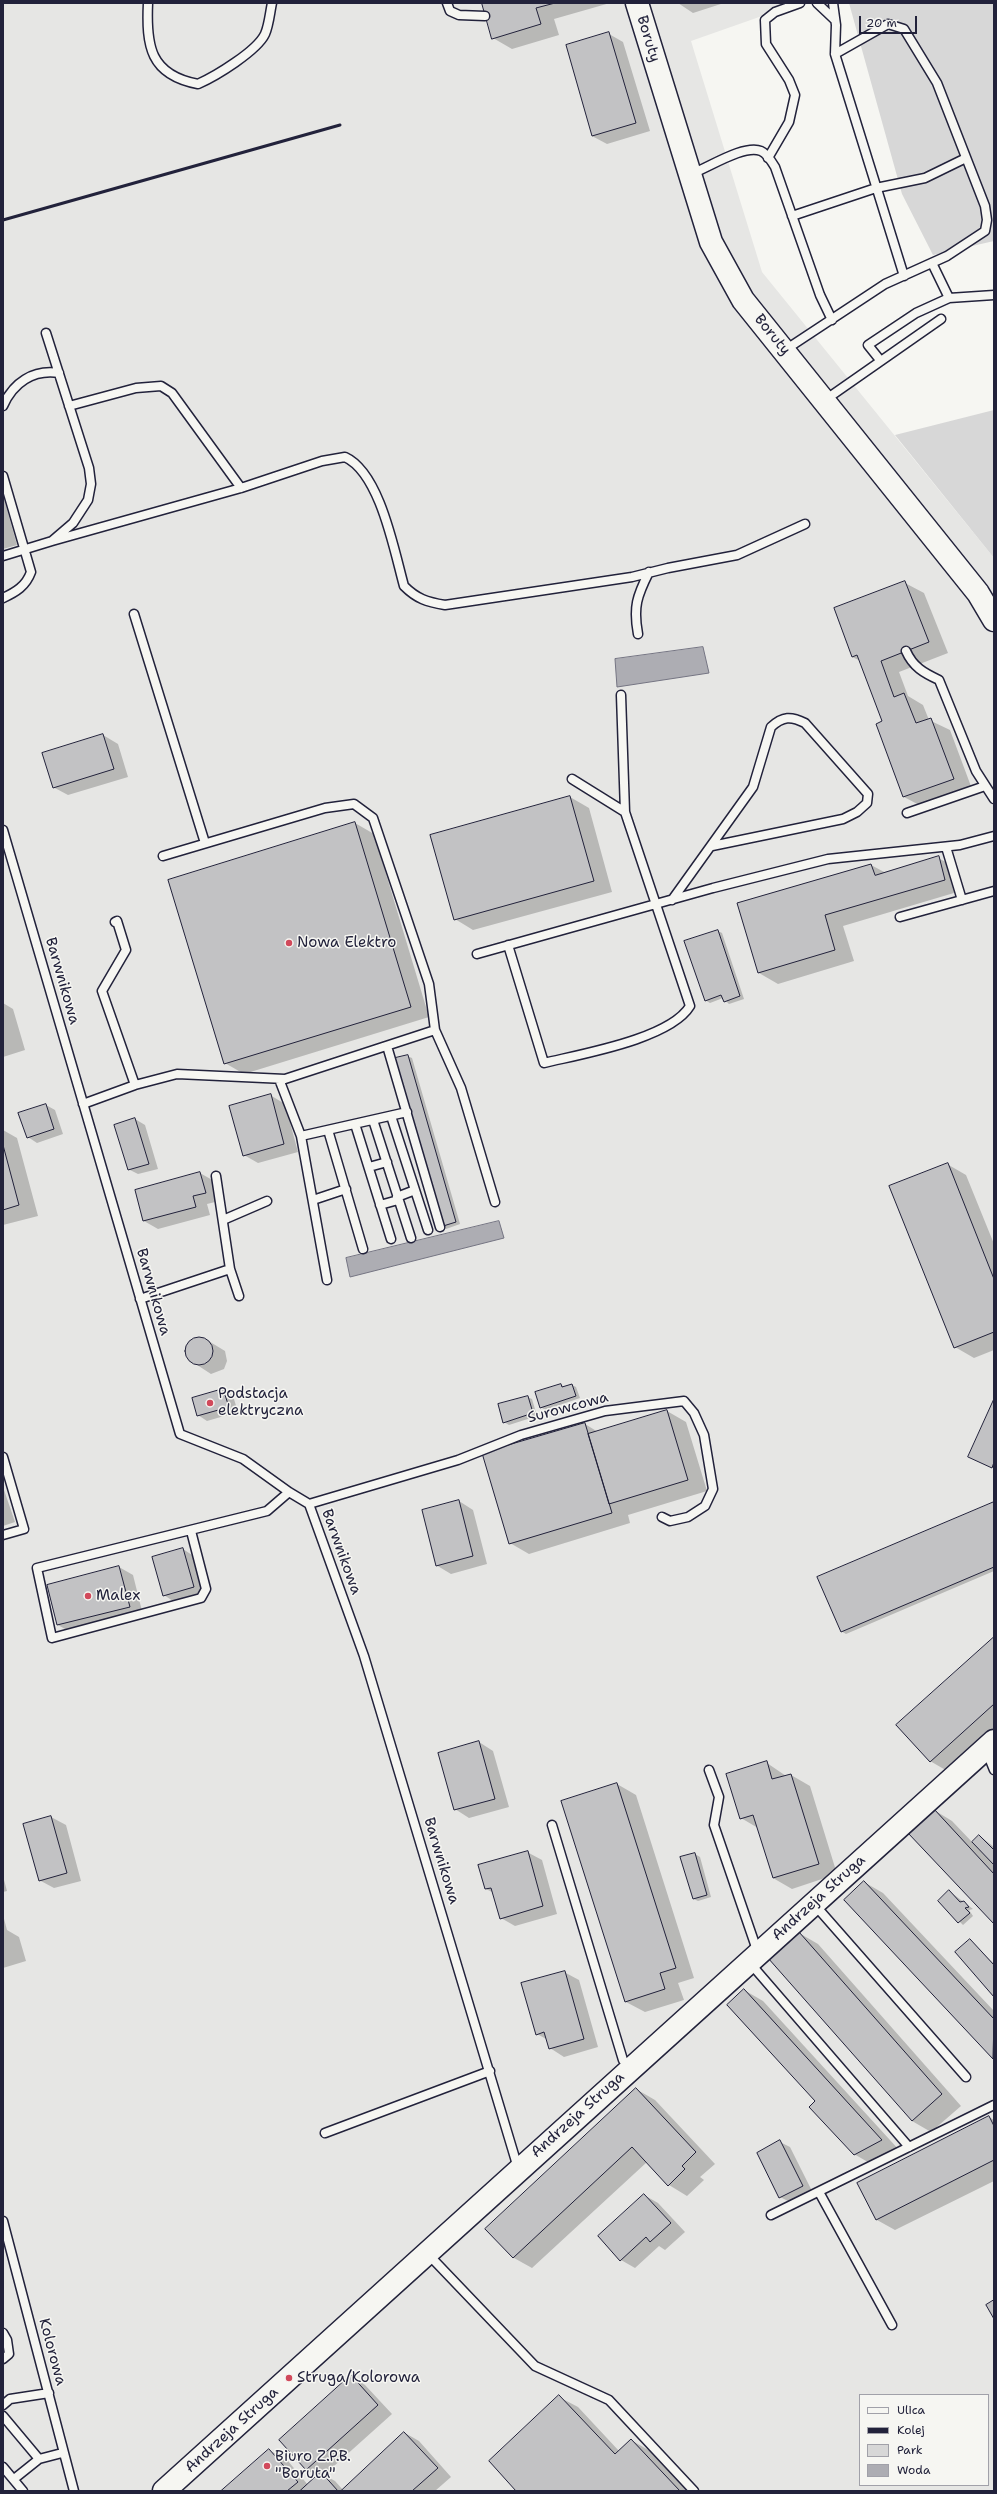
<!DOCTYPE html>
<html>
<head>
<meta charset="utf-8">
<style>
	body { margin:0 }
	#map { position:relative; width:997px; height:2494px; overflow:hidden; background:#f6f6f2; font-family:"Shantell Sans",sans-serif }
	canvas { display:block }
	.frame { position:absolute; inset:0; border:4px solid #22223b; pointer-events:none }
	.legend { position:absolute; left:859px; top:2394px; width:130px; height:92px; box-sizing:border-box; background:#f6f6f2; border:1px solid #a1a1a9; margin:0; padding:5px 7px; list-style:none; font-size:12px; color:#22223b }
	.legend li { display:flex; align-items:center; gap:8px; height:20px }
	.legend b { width:20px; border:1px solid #a1a1a9 }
	.scale { position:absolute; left:859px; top:16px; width:58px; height:18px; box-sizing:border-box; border:2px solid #22223b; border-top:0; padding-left:5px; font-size:12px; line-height:14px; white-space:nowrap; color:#22223b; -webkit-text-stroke:3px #f6f6f2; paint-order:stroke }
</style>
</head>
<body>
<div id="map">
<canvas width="997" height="2494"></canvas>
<div class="frame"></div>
<ul class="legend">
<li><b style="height:5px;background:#f6f6f2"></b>Ulica</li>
<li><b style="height:5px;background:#22223b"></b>Kolej</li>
<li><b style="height:11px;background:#d7d7d7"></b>Park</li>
<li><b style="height:11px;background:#adadb3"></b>Woda</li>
</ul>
<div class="scale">20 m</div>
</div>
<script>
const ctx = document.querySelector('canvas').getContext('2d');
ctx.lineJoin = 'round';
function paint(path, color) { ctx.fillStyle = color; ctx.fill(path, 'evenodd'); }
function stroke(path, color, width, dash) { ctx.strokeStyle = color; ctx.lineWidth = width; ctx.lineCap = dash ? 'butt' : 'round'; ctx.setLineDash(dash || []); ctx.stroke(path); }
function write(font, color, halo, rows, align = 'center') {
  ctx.font = font + ' "Shantell Sans",sans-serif'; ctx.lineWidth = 3; ctx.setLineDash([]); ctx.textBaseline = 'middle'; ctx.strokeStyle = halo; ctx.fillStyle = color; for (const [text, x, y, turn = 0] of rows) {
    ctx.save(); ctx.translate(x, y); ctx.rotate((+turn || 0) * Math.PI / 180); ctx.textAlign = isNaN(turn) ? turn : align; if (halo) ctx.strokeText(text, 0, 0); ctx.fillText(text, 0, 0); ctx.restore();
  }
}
const built = new Path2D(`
	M3 3H799L691 41 762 272 994 558V2491H3ZM860 2395H988V2485H860Z`);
const green = new Path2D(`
	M849 3H994V241L933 255 902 194Z
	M994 410V558L895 435Z`);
const water = new Path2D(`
	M703 647 709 673 617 687 615 659Z
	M499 1221 504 1238 350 1277 346 1258Z`);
const shadow = new Path2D(`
	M483 3H610L554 19 559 35 512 49 493 38Z
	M678 3H724L693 13Z
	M609 34 623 42 650 131 607 144 592 136Z
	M3 495 17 545 3 549Z
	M905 583 924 593 948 653 899 672 908 696 923 705 929 720 950 730 972 789 923 807 904 797 883 722 861 661 852 657Z
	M103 735 118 744 128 777 68 795 53 787Z
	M570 797 589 808 612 892 473 930 455 919Z
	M355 823 374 834 429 1017 244 1074 225 1063Z
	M938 858 957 868 964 890 843 926 854 961 778 984 759 973 871 865 886 873Z
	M718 931 722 933 744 999 729 1004 723 998 710 1003 705 1000Z
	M3 1003 13 1009 25 1050 3 1057Z
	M407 1056 412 1058 460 1224 446 1229 441 1226Z
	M270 1095 285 1104 298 1152 258 1163 244 1155Z
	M46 1105 55 1110 63 1134 37 1143 28 1137Z
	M135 1119 145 1125 158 1169 138 1174 128 1169Z
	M3 1130 17 1138 38 1216 3 1225Z
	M947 1164 966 1175 994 1244V1350L974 1358 955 1347Z
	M200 1173 214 1181 219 1201 207 1204 210 1215 158 1229 144 1221 136 1190Z
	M202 1337 225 1351 227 1361 224 1369 211 1374 188 1359 185 1348 192 1340Z
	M561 1385 565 1387 572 1385 576 1387 580 1398 545 1410 541 1407 537 1393Z
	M223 1390 233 1396 238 1412 207 1421 198 1415Z
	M527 1397 532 1399 537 1416 509 1425 504 1422Z
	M667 1411 686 1422 707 1491 628 1515 630 1523 529 1554 510 1543 585 1424 598 1432Z
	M3 1487 15 1522 3 1526Z
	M459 1501 473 1510 487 1564 451 1574 436 1565Z
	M994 1503V1571L846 1634 841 1631Z
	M183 1549 192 1555 203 1592 173 1601 164 1595Z
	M119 1567 133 1575 143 1615 72 1633 58 1625Z
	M994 1638V1731L949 1772 930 1761Z
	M479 1742 493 1751 509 1807 469 1818 455 1809Z
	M767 1763 786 1776 791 1775 810 1786 837 1874 792 1889 773 1878 758 1828 741 1818Z
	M617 1784 636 1795 694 1978 678 1983 684 2000 645 2012 626 2002Z
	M934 1810 952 1821 973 1843 980 1836 994 1847V1923Z
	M51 1817 66 1825 81 1881 54 1888 39 1880 24 1824Z
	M527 1852 542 1860 557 1914 515 1926 501 1918 494 1893 486 1889Z
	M695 1854 700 1857 711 1897 698 1901 694 1899Z
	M3 1876 7 1891 3 1892Z
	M864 1882 883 1893 994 2011V2058L845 1900Z
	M949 1891 973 1909 969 1910 973 1916 963 1925 939 1901Z
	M3 1915 7 1930 19 1937 26 1961 3 1968Z
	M799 1933 818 1944 961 2106 931 2132 912 2121Z
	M970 1940 994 1964V1995Z
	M564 1972 579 1980 598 2047 564 2057 550 2048 548 2040 537 2034Z
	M744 1990 763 2001 900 2151 873 2165 854 2154 817 2102Z
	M636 2089 655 2100 715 2164 700 2177 704 2180 687 2196 669 2185 647 2162 532 2268 514 2258 487 2229Z
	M989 2117 994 2120V2181L895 2230 877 2220Z
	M780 2142 790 2147 812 2191 790 2202 780 2197Z
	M644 2195 658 2203 685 2232 665 2250 659 2246 635 2268 621 2260Z
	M351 2376 365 2385 392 2414 324 2475 335 2481 343 2490 405 2433 419 2441 451 2477 435 2491H223L269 2450 288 2461 308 2485 318 2476 307 2470 280 2440Z
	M559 2397 578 2407 619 2451 631 2440 650 2451 688 2491H518Z`);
const building = new Path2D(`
	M482 3H555L536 8 541 24 492 39Z
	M609 32 636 123 592 136 566 45Z
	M905 581 929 642 881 661 894 697 904 693 916 723 931 718 954 779 903 797 876 724 882 721 857 655 852 657 834 608Z
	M103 734 114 769 53 788 42 753Z
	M570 796 594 881 454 920 430 835Z
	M355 822 411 1007 224 1064 168 880Z
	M939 856 945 880 825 915 835 950 758 973 737 903 871 864 875 875Z
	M718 930 740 996 724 1002 721 995 705 1001 684 941Z
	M408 1055 456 1222 440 1227 391 1059Z
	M271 1094 284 1144 243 1156 229 1106Z
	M46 1104 54 1129 27 1138 18 1113Z
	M135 1118 149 1164 128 1170 114 1125Z
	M3 1145 19 1205 3 1210Z
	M948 1163 994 1279V1332L954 1348 889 1186Z
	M200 1172 206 1193 193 1196 196 1207 143 1221 135 1190Z
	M185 1351a14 14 0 1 1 28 0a14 14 0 1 1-28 0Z
	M561 1384 562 1387 572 1384 576 1396 540 1408 535 1392Z
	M223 1389 229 1407 197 1416 192 1398Z
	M528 1396 533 1413 503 1423 498 1404Z
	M994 1399V1462L992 1468 968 1457Z
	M667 1410 688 1480 609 1504 588 1434Z
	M585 1423 612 1513 509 1544 482 1453Z
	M459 1500 473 1556 436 1566 422 1510Z
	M994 1502V1567L841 1632 817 1577Z
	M183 1548 194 1587 163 1596 152 1557Z
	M119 1566 130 1607 57 1625 47 1585Z
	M994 1637V1704L930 1762 896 1725Z
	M479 1741 495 1799 454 1810 438 1753Z
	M767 1761 772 1779 791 1774 819 1864 773 1878 753 1815 740 1819 726 1774Z
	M617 1783 676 1968 660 1973 665 1989 625 2002 561 1801Z
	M934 1809 994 1874V1924L908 1833Z
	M51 1816 67 1873 39 1881 23 1824Z
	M979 1835 994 1850V1865L972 1842Z
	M528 1851 543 1906 500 1919 491 1888 485 1889 478 1865Z
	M695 1853 707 1895 693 1899 680 1857Z
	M864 1881 994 2019 993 2059 844 1900Z
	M949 1890 960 1902 964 1901 969 1907 965 1908 970 1913 958 1923 938 1901Z
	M799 1932 942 2094 912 2121 768 1958Z
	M970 1939 994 1965V1997L955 1952Z
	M565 1971 584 2039 549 2049 544 2032 536 2035 521 1983Z
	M744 1989 882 2140 854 2155 809 2107 815 2101 727 2005Z
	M636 2088 696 2152 682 2166 685 2169 668 2186 632 2147 513 2258 485 2229Z
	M989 2116 994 2126V2160L876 2220 857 2183Z
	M780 2140 803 2186 779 2198 757 2153Z
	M644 2194 671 2223 650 2242 646 2237 620 2261 598 2236Z
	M994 2300V2319L986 2305Z
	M351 2375 378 2405 306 2470 279 2440Z
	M559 2395 615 2454 631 2439 680 2491H516L489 2461Z
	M404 2432 438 2468 412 2491H341Z
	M269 2449 298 2482 287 2491H221Z
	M321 2472 338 2491H300Z`);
const lane = new Path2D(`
	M148 3C146 46 150 75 198 84 216 76 257 51 265 34 269 25 270 12 272 3
	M447 3 450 11 459 15 485 16
	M817 3 835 20
	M833 3 836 25 835 54 904 276
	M768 158 789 122 795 95 789 80 766 44 765 20 775 12 800 3
	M691 174C708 168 744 144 761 151 766 153 772 162 775 167L820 295 832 320
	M792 216 876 188 925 178 966 158
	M932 263 949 298
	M785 350 885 284 947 256 985 231 987 220 985 206 937 83 904 29 888 24 835 54
	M880 360 868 345 916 313 949 298 994 295
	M825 400 941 319
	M3 406C13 383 33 369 59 373
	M69 406 136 388 161 386 172 393 241 488
	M3 476 31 572C26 586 16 592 3 598
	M52 541 241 488 322 461 345 457C380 473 394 550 404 586 417 599 427 602 445 605L632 577 668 568 737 555 805 524
	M3 556 52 541 73 523 88 500 91 484 89 468 46 333
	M134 614 205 843
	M638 634C633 607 637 596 649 572
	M906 651C913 667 924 673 939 680L976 771 994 799
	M572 779 625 812
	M907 813 985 786
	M3 830 180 1434 243 1459 289 1492 309 1504 364 1656 518 2168
	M946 847 962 900
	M672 900 753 787 771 727C783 716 791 716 805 723L868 794 867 803 857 812 843 819 712 846
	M900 917 994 891
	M115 922 117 921 126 950 102 991 135 1085
	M508 945 544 1063C581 1054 670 1039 690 1006L625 812 621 695
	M477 954 713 888 828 859 960 845 994 836
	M435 1030 461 1088 495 1202
	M387 1046 440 1227
	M279 1079 301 1136 327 1280
	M83 1104 135 1085 177 1074 285 1079 435 1030 429 984 373 818 354 804 325 808 163 856
	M391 1116 428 1230
	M373 1120 411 1238
	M355 1124 391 1239
	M328 1130 363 1249
	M301 1136 407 1112
	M369 1167 387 1162
	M216 1176 230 1269
	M397 1197 415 1190
	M313 1200 346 1189
	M380 1205 398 1200
	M223 1220 267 1201
	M140 1299 230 1269 239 1296
	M3 1457 24 1529 3 1535
	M309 1504 458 1460 521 1435 605 1411 684 1401 694 1413 704 1435 713 1489 705 1506 688 1517 670 1521 662 1517
	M191 1531 206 1589 201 1598 52 1638 37 1568 267 1511 289 1492
	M986 1750 994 1770
	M709 1770 719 1797 714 1825 758 1953
	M552 1825 623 2060 630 2068
	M814 1904 966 2077
	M750 1963 909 2147
	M325 2133 490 2071
	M819 2192 892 2325
	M771 2215 994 2105
	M3 2221 74 2491
	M427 2253 535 2366 609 2400 694 2491
	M3 2333 7 2340 9 2354 3 2359
	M3 2405 10 2399 49 2393
	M3 2416 39 2459 62 2453
	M3 2467 23 2491
	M14 2479 39 2459`);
const secondary = new Path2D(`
	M637 3 711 242 743 300 978 593 994 620
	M164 2491 994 1741`);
const rail = new Path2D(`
	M3 220 340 125`);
const markers = [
	[289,943,4,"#d1495b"],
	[210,1403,4,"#d1495b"],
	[88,1596,4,"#d1495b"],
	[289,2378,4,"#d1495b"],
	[267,2466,4,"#d1495b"]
];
const streetNames = [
	["Boruty",648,39,73],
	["Boruty",772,335,51],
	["Barwnikowa",62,981,74],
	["Barwnikowa",153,1292,74],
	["Surowcowa",568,1408,-15],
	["Barwnikowa",341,1552,70],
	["Barwnikowa",441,1861,73],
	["Andrzeja Struga",819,1898,-42],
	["Andrzeja Struga",578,2115,-42],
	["Kolorowa",52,2352,75],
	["Andrzeja Struga",232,2430,-42]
];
const poiNames = [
	["Nowa Elektro",297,943],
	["Podstacja",218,1394],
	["elektryczna",218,1411],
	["Malex",96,1596],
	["Struga/Kolorowa",297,2378],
	["Biuro Z.P.B.",275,2457],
	["\"Boruta\"",275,2474]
];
paint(built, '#e6e6e4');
paint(green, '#d7d7d7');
paint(water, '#adadb3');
stroke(water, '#757583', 1);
paint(shadow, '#0003');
paint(building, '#c2c2c4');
stroke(building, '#22223b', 1);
stroke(lane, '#22223b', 11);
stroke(secondary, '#22223b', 25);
stroke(lane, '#f6f6f2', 8);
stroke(secondary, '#f6f6f2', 22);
stroke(rail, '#22223b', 3);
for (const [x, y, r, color] of markers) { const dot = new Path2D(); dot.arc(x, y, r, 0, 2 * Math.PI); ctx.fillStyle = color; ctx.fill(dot); stroke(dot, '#f6f6f2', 1.5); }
write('15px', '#22223b', '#f6f6f2', streetNames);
write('15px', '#22223b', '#f6f6f2', poiNames, 'left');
</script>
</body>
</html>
